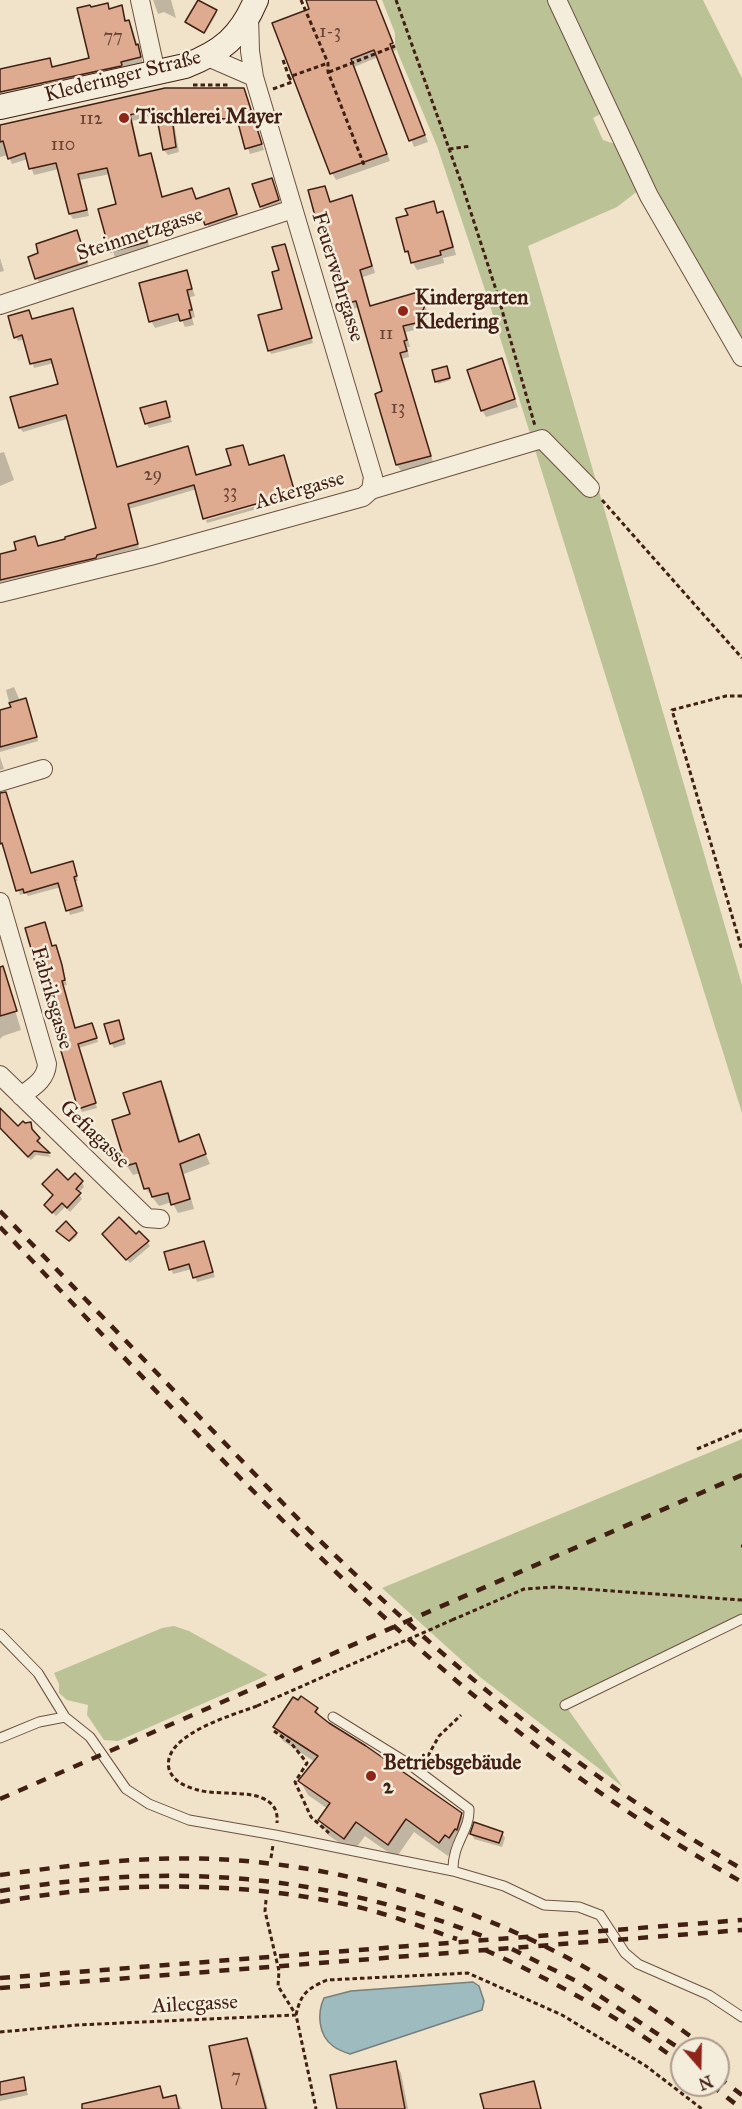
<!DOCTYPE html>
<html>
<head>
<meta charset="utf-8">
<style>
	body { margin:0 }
	#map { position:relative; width:742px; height:2109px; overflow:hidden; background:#f0e3c9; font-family:"IM FELL Great Primer",serif }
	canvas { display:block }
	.north { position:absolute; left:670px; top:2037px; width:60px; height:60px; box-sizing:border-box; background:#f5eddc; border:2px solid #ad9b8c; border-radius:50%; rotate:160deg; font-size:16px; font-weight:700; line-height:24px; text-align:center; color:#412013 }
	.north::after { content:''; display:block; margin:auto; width:21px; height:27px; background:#8f2418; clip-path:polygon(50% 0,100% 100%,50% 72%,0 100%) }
</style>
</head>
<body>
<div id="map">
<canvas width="742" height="2109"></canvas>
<div class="north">N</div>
</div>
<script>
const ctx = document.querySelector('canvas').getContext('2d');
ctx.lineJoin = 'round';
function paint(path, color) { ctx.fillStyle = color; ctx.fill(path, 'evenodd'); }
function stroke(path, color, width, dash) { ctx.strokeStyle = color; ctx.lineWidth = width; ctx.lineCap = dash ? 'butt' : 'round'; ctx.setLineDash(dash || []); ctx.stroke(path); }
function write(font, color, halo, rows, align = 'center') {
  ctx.font = font + ' "IM FELL Great Primer",serif'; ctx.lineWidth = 5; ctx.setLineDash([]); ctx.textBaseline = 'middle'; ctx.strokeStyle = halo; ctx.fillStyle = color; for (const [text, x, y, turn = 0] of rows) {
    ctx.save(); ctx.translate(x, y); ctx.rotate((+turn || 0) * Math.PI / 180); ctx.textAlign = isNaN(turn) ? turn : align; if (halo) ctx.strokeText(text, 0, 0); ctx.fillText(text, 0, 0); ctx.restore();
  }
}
const green = new Path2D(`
	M382 0H549L602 113 593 118 603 140 618 145 639 190 617 207 528 246 742 985V1113L488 299 437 146 395 46V33Z
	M565 0H703L742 78V357L695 276Z
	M742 1439V1619L565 1705 623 1787 480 1677 382 1588Z
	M174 1626 189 1631 268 1675 118 1741 104 1740 87 1715 88 1705 67 1700 59 1693V1684L54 1673 162 1628Z`);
const water = new Path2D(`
	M473 1982 479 1986 484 2001 482 2010 350 2054C344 2052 338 2050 333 2046 318 2035 317 2013 324 1998L351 1991Z`);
const shadow = new Path2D(`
	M153 0H171L176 18 164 12 158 14Z
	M307 0H376L396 50 392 51 428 142 414 147 378 57 354 67 390 161 336 180 332 173 311 10Z
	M107 4 110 10 121 7 127 22 128 21 132 27 143 63 0 99V70L49 60 53 68 91 59V9Z
	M216 11 217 13 205 34 188 24Z
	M243 89 264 150 250 154 240 124 174 123 179 152 168 155 164 150 157 114 132 121 141 157 151 155 154 161 163 198 192 190 197 201 228 190 240 220 210 230 204 217 146 234 150 248 115 258 100 210 118 205 110 174 80 180 89 216 73 219 70 214 59 169 34 175 28 159 12 164 8 155 0 157V127Z
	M272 179 281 205 264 211 261 206Z
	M324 187 331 203 351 197 355 204 375 273 363 277 371 307 421 302 428 311 426 317 427 323 421 325 419 329 406 332 410 347H407L409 357 402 359 433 462 401 471 397 465 377 395 384 392 360 307 346 311 342 305 343 279 325 220 320 221 316 215Z
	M433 203 438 214 442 213 447 220 456 255 443 258 444 263 417 270 406 251 410 216Z
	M77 232 89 267 39 283 37 278Z
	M287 249 313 343 271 354 269 350 284 310 281 271Z
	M0 258 4 271 0 272Z
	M186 272 195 296 190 297 195 317 192 318 194 325 185 327 182 320 155 328 151 321Z
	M72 309 117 469 190 452 196 476 249 466 197 489 129 509 139 548 98 559V562L0 585V556L17 551 34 538 38 547 98 529 67 419 23 432 20 428 60 385 54 363 34 368 25 339 18 341 16 337 32 320Z
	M501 360 518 407 486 417 482 410Z
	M447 369 450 380 438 384 433 371Z
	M165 403 172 422 149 428 146 423Z
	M4 452 14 480 0 486V453Z
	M295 495 296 498 207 523 206 520Z
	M14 687 20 701 25 699 28 704 38 741 0 752V725L14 721 6 690Z
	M0 757 4 769 0 770Z
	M11 812 32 874 74 867 78 881H75L84 911 70 915 61 887 28 896 26 893 20 895 0 831V816Z
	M52 948 57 951 67 985 63 986 76 1029 92 1024 98 1042 79 1048 97 1108 82 1112 80 1108Z
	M5 977 21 1030 3 1036 0 1039V978Z
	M121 1026 126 1044 114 1048 111 1043Z
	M160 1083 166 1093 181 1143 198 1136 210 1164 184 1174 194 1209 178 1213 172 1202 159 1206 146 1189 141 1173 133 1175 127 1166 131 1115Z
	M0 1117 18 1129 31 1124 33 1133 41 1143 39 1145 51 1157 36 1155 31 1160 0 1128Z
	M68 1182H82L84 1187 78 1193 82 1199 70 1212 65 1207 56 1216 46 1205Z
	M59 1233 76 1234 77 1236 70 1242Z
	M104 1235 136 1237 147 1242 150 1246 130 1263Z
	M203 1242 215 1277 197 1282 192 1269 173 1274 166 1253Z
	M316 1709 322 1719 461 1814 469 1829 465 1843 453 1849 448 1856 414 1832 396 1858 365 1836 353 1852 328 1835 320 1821 328 1809 308 1795 300 1781 315 1762 283 1741 275 1727Z
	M502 1833 505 1838 502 1847 474 1839 472 1834Z
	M246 2040 252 2050 268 2109H223Z
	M395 2063 401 2073 408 2109H338Z
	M23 2079 28 2095 0 2101V2084Z
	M160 2088 165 2098 175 2097 182 2109H107Z`);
const building = new Path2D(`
	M198 0 217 10 204 33 185 22Z
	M306 0H376L393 43 390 44 425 135 409 141 374 50 351 59 387 154 330 174 272 23 309 9Z
	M108 3 109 9 122 5 125 21 129 20 136 45 138 44 141 57 121 62 122 65 121 66 0 92V69L50 58 52 67 89 58 77 8 90 5 91 7Z
	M165 88H244L262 144 245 149 237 119 172 118 176 147 163 150 155 108 130 115 139 156 151 153 162 197 192 188 196 199 229 188 237 214 205 225 200 212 144 228 147 242 110 252 98 209 116 204 107 168 78 174 87 210 69 214 56 163 29 169 25 153 8 159 3 141 0 142V125Z
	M272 178 279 200 260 207 252 184Z
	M325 186 330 202 352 195 372 266 360 270 370 306 418 292 420 299 426 303 423 310 425 317 418 319 416 323 403 326 407 340 404 341 407 351 400 353 431 456 396 465 375 394 382 391 356 301 341 305 334 280 341 278 322 213 315 216 308 190Z
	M434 201 437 213 443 211 453 247 440 251 441 255 411 263 408 251 405 252 396 218 408 215 405 209Z
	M77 230 87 262 35 279 28 257 38 253 36 244Z
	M285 244 312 338 268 351 258 315 282 309 272 272 279 270 272 247Z
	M187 270 192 289 187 290 192 310H189L191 318 180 321 178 314 149 322 139 283Z
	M73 308 117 467 188 446 196 475 231 465 226 449 243 445 249 465 284 455 295 493 203 519 194 485 128 504 138 544 97 555 96 558 0 580V554L16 550 14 542 35 536 38 546 65 539V537L96 528 66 415 19 428 10 397 58 384 51 359 30 364 22 335 14 338 8 316 29 310 32 319Z
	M502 358 515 399 481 411 467 370Z
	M447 366 450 378 435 382 432 370Z
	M166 401 170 417 145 424 140 408Z
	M26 698 37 737 0 747V710L11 707 9 703Z
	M6 792 31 873 73 861 77 876 74 877 82 906 66 911 58 883 24 893 23 889 16 891 2 843 0 844V793Z
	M45 922 52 946 56 945 62 965 65 980 62 981 75 1028 92 1023 97 1038 78 1044 96 1103 78 1109 25 928Z
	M3 966 17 1011 0 1016V967Z
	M119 1020 124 1039 110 1044 104 1024Z
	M161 1081 179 1142 199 1134 206 1154 180 1164 190 1199 171 1205 168 1193 152 1197 149 1188 144 1189 136 1163 126 1166 112 1120 130 1114 123 1093Z
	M0 1108 18 1126 23 1121 25 1123 31 1122 32 1129 40 1138 37 1141 50 1153 34 1151 28 1157 0 1128Z
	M57 1169 68 1180 75 1173 83 1181 76 1189 81 1193 67 1208 62 1203 52 1213 44 1205 53 1195 42 1184Z
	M119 1217 136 1234 139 1231 149 1241 126 1260 102 1234Z
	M66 1221 77 1233 69 1241 56 1231Z
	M204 1241 213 1272 193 1278 189 1264 169 1270 164 1252Z
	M301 1696 318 1708 315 1712 329 1723 366 1746 462 1813 457 1830 455 1829 449 1838 445 1835 439 1843 406 1819 388 1845 356 1822 344 1839 318 1820 330 1803 298 1781 318 1756 273 1727 293 1697 298 1700Z
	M474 1822 503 1832 499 1843 470 1834Z
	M247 2038 266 2109H222L209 2046Z
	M396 2061 405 2109H337L330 2075Z
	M24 2077 26 2090 0 2095V2082Z
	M534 2081 541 2109H484L480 2094Z
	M160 2086 163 2098 176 2095 179 2109H82V2104Z`);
const path = new Path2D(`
	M301 0 328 63V72L364 165
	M396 0 462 185 498 296 535 426
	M283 60 289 77
	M329 72 395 46
	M193 85H228
	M273 89 292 82 289 77 328 63
	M449 149 471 146
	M602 500 742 658
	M742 696H726L672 710 742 950
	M697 1449 742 1430
	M741 1546H742
	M452 1620 524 1589 555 1587 742 1600
	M257 1706C233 1715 161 1735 169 1769 173 1782 187 1787 198 1790 216 1795 247 1791 262 1798 274 1803 278 1811 277 1823
	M274 1731 291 1743 307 1763 295 1782 311 1817 329 1833
	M424 1763 439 1736 461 1715
	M271 1858 273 1845
	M266 1900 265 1911 279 1971 278 1986 296 2015
	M296 2015C301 1993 307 1989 327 1980L468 1973 562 2015 646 2066 702 2109
	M0 2032 77 2025 296 2015 316 2109`);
const lane = new Path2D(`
	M0 1634 38 1673 65 1717
	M565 1705 742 1619
	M333 1717 409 1764 469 1809C470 1831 452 1843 453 1871
	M0 1738 39 1722 65 1717 90 1737 126 1789 149 1804 189 1820 275 1835 453 1871 504 1886 544 1905 579 1907 600 1915 625 1953 638 1964 709 1995 742 2017`);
const street = new Path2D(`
	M140 0 156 73
	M557 0 649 196 742 357
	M249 16 250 51 254 77 373 477 371 490
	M208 57 254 77
	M0 305 293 209
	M0 593 150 556 363 497 371 490 542 439 590 488
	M0 782 43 769
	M0 902 47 1064C46 1080 33 1087 21 1096
	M0 1075 147 1218 160 1219`);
const secondary = new Path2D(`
	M0 107 185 66C222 52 241 36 256 0`);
const rail = new Path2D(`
	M0 1211 308 1529C442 1660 579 1775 742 1869
	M0 1227C228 1465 451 1720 742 1882
	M0 1799 742 1475
	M0 1875C51 1868 102 1861 153 1859 298 1853 440 1891 568 1958 617 1984 663 2016 708 2049
	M0 1891C173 1862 321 1873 485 1937
	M0 1902C119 1881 240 1880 358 1907 392 1915 424 1928 457 1939
	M512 1949 580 1983 682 2050
	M485 1950C555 1981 621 2018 682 2064
	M0 1978 742 1920
	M0 1988 742 1930
	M718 2056 733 2067
	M718 2077 742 2095
	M711 2085 742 2109`);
const pathBridge = new Path2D(`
	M257 1706 452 1620`);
const markers = [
	[124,118,6,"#8f2418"],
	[403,311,6,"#8f2418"],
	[371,1776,6,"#8f2418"]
];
const numberNames = [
	["1-3",330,33],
	["77",113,38],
	["112",91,120],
	["110",63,146],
	["11",386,335],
	["13",398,409],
	["29",153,476],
	["33",230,493],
	["7",236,2078]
];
const streetNames = [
	["Klederinger Straße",123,77,-14],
	["Steinmetzgasse",140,235,-18],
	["Feuerwehrgasse",337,277,73],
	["Ackergasse",300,491,-16],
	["Fabriksgasse",51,998,74],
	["Gefiagasse",94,1135,44],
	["Ailecgasse",195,2005,-3]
];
const poiNames = [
	["Tischlerei Mayer",136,118],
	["Kindergarten",415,299],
	["Kledering",415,323],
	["Betriebsgebäude",383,1764],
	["2",383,1788]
];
paint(green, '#bbc396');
paint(water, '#9ebcbf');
stroke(water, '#797e7a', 1.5);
paint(shadow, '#0003');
paint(building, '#deaa90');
stroke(building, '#412013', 1.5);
stroke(lane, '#6d5140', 11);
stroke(street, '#6d5140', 20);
stroke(secondary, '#412013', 26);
stroke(path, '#412013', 3, [4.5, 3]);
stroke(lane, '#f5eddc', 9);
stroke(street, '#f5eddc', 18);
stroke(secondary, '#f5eddc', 24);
stroke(rail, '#412013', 4.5, [10, 10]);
stroke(pathBridge, '#412013', 3, [4.5, 3]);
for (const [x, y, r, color] of markers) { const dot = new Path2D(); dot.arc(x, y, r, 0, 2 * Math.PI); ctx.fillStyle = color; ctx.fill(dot); stroke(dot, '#f5eddc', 2); }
write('18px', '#684232', null, numberNames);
write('21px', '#412013', '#f5eddc', streetNames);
write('bold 21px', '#412013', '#f5eddc', poiNames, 'left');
</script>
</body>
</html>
